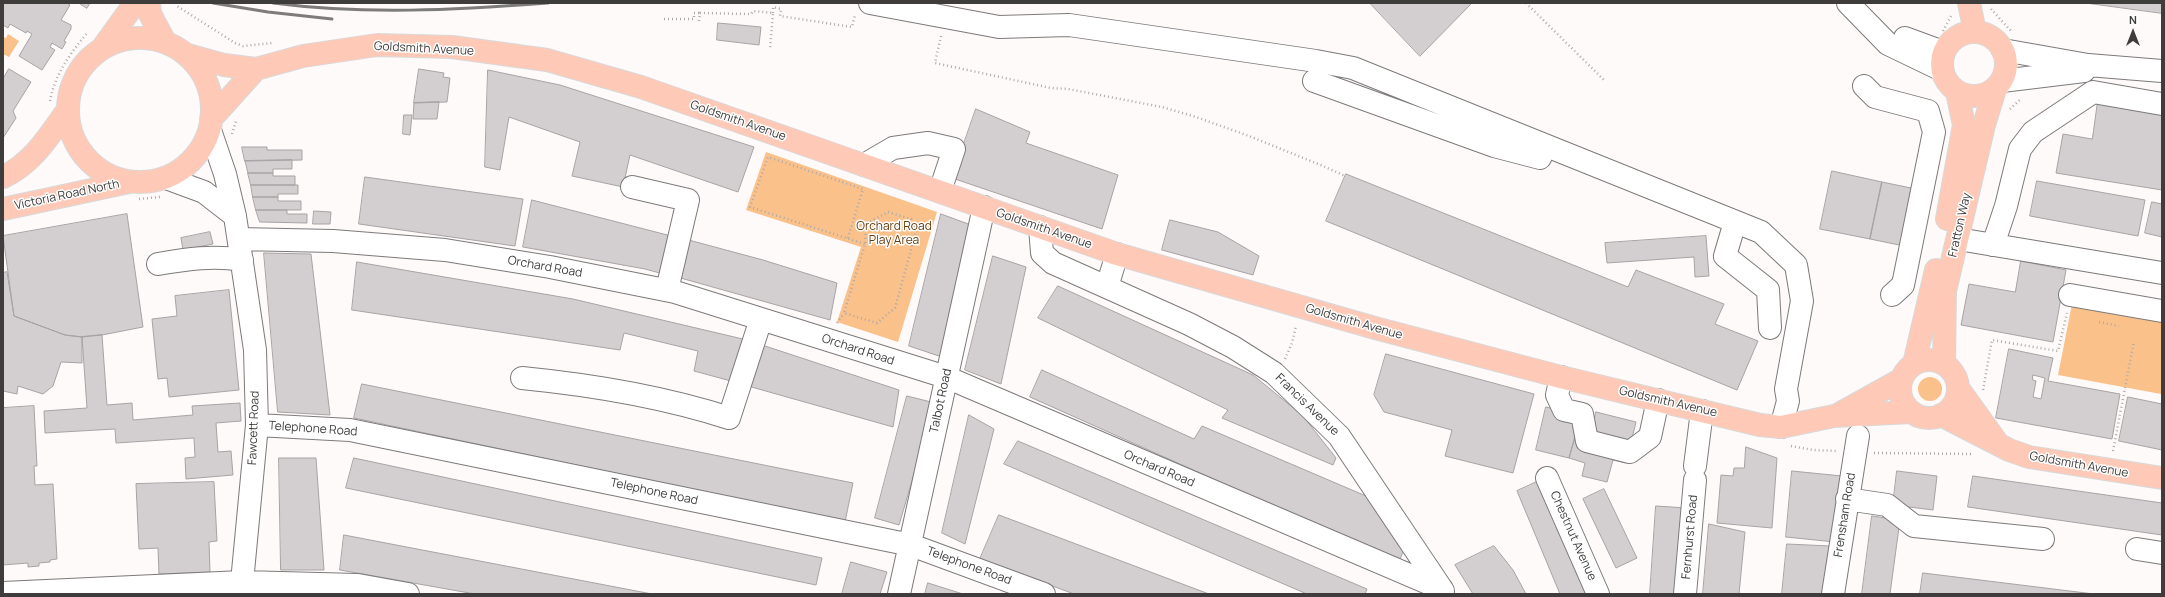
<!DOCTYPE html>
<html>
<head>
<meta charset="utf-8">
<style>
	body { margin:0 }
	#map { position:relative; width:2165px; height:597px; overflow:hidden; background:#fefafa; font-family:Manrope,sans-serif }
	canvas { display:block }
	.frame { position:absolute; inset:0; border:4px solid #3e3d3c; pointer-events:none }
	.north { position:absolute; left:2113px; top:12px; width:40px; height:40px; -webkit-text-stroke:3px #fff; paint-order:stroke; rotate:0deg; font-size:11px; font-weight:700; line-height:16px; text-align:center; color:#3e3d3c }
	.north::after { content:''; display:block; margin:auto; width:14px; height:18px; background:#3e3d3c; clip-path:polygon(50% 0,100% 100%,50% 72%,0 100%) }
</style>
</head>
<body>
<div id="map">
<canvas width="2165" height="597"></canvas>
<div class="frame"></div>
<div class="north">N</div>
</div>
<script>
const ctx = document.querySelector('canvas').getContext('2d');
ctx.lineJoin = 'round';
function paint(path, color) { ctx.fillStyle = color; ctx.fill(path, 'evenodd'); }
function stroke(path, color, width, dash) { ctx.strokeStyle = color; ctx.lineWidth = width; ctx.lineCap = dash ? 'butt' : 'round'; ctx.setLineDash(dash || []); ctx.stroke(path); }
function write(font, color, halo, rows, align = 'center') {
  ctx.font = font + ' Manrope,sans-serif'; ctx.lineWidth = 3; ctx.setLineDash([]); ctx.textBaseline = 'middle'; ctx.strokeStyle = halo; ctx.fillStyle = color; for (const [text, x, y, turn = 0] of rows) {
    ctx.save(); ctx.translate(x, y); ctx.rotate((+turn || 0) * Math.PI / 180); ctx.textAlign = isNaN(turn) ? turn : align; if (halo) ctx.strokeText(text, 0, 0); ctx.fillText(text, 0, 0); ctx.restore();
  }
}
const green = new Path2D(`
	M8 34 19 41 9 57 3 54V37L6 38Z
	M766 152 937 212 898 342 837 322 861 247 746 210Z
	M2072 304 2162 321 2161 394 2058 375Z
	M1918 389a12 12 0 1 1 24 0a12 12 0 1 1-24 0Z`);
const building = new Path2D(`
	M3 3H67L70 5 61 20 71 25V29L64 41 66 42 62 49 52 43 50 47 55 50 42 70 19 56 32 34 27 31 26 33 10 24 8 28 3 25Z
	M79 3H90L87 8Z
	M1370 3H1472L1420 56Z
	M2086 3H2162V13Z
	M718 23 761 27 759 45 717 40Z
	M9 69 31 82 13 111 16 118 3 138V79Z
	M419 69 444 73 443 77 450 78 447 102 414 103Z
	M488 70 560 85 754 147 738 192 630 155 623 187 572 176 580 142 509 117 500 170 485 167Z
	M2098 101 2162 112V190L2056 173 2063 134 2092 139Z
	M439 102 437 119H413L414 103Z
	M976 109 1030 132 1026 143 1118 175 1102 229 952 178Z
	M404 115H412L410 135 403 134Z
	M242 147H267V150H302V160L245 161Z
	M292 160V169H273V173H248L245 161Z
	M1832 171 1882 182 1870 239 1820 229Z
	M248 173H273V176H295V185H251Z
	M1346 174 1628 287 1636 270 1724 304 1715 324 1758 341 1737 390 1326 221Z
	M365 177 523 199 515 246 359 224Z
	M2037 181 2145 200 2138 236 2030 216Z
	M1882 182 1916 189 1904 246 1870 239Z
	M251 185H298V194H278V197H253Z
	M253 197H278V201H301V210H256Z
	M532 200 675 237 667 275 645 269 523 247Z
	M2152 202 2162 204V237L2145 233Z
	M256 210H287V214H307V223L260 222Z
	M314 211 331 212 330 224H313Z
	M127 214 143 327 102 335 82 337 65 335 14 316 3 236Z
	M941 214 971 225 942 357 909 346Z
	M1170 220 1218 232 1259 256 1253 275 1162 250Z
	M210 232 213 244 183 250 181 238Z
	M1706 236 1709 276 1695 277 1694 257 1607 263 1605 243Z
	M685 239 763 260 837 283 830 320 677 277Z
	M264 253 311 254 330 415 278 412Z
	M993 256 1026 267 1001 384 965 370Z
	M2021 261 2066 270 2053 342 1961 325 1969 284 2015 292Z
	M357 262 573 299 747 340 731 381 694 371 698 351 624 333 620 350 352 310Z
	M7 272 14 316 65 335 82 337V363L61 362 53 386 43 394 18 386 17 394 3 391V273Z
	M1058 286 1253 375 1303 416 1336 458 1333 465 1222 418 1228 410 1038 318Z
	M229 290 239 390 169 397 167 378 158 379 152 319 177 316 175 296Z
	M102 335 107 405 132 403 133 420 193 415 192 406 240 403 241 421 216 423 218 452 231 451 233 475 186 479 185 458 195 457 194 438 116 443 115 429 45 433 44 411 87 408 82 337Z
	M762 345 899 390 893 427 748 386Z
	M2009 349 2053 358 2048 381 2120 394 2112 439 1996 418ZM2033 375 2045 378 2041 399 2033 397 2036 381 2033 380Z
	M1386 354 1534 394 1513 473 1445 456 1452 430 1384 412 1374 395Z
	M1042 370 1194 439 1202 426 1366 496 1404 549 1399 562 1030 397Z
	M362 384 853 483 845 522 354 418Z
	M907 396 935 403 899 525 875 518Z
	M2128 397 2162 404V450L2119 441Z
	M34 406 37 466H34L35 485 53 484 57 559 50 560V562L39 563V566L28 567V563L3 565V408Z
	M1546 407 1575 414 1578 426 1569 458 1536 450Z
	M1596 412 1636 422 1626 463 1613 460 1607 482 1582 476 1585 463 1569 458 1578 426 1592 429Z
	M969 415 994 429 965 544 942 533Z
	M1018 441 1367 589 1365 594H1307L1004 464Z
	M1746 447 1777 458 1772 528 1717 523 1721 475 1733 476 1734 468H1744Z
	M279 458H316L324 570H281Z
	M354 458 822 558 816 585 346 488Z
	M1792 471 1842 476 1835 542 1786 537Z
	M1897 471 1937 476 1933 510 1893 505Z
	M1973 476 2162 503V535L1968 507Z
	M1541 480 1590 594H1560L1517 491Z
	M214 482 217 541 209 542 210 572 159 574 158 548 139 549 136 484Z
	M1604 489 1637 558 1616 568 1583 499Z
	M1656 506 1687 508 1679 594H1650Z
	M999 515 1209 594H1074L980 559Z
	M1872 516 1900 520 1890 594H1862Z
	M1709 524 1745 532 1739 594H1703Z
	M344 535 652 594H475L340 570Z
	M1787 544 1830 546 1823 594H1782Z
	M1494 546 1513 570 1526 594H1473L1455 565Z
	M851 562 887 572 880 594H842Z
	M1923 573 2094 594H1920Z
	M928 583 963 594H925Z`);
const path = new Path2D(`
	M176 3 177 6 235 43 243 46 272 43
	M1526 3 1605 81
	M1991 9 2012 32
	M773 13V7L781 9 780 16 852 27 855 15
	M664 19H694V13H700
	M699 21 700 13 751 14 753 11 773 13 770 49
	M1943 31 1951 16
	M941 36 935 63 1051 88 1068 89 1162 107 1196 117 1249 136 1323 166 1345 176
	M50 101C55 74 70 54 87 33
	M2010 109 2021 99
	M232 134 236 121
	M139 199 160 197
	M888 212 911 219 916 232 895 308 877 323 844 313 865 244 866 224Z
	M848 238 863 189 768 157 750 207 865 244
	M2099 322 2119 326
	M837 323 844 313
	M1285 359 1292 343 1296 326
	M1983 390 1992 340 2058 351 2067 313
	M1791 446 1813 450 1837 451
	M2113 451 2134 341
	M1874 453 1973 454`);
const minor = new Path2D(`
	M870 3 999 27 1069 25 1316 61 1353 68 1761 232 1796 265 1802 301 1786 389 1788 401 1781 427
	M1848 3 1888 44 1942 70
	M1905 38 1943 52
	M2003 50 2088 65 2162 71
	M1314 81 1494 146 1540 158 1545 147
	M2002 81 2084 71
	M1864 86 1875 97 1928 111 1934 132 1903 285 1892 295
	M210 130 225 174 235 216 255 350 257 425 242 582 243 594
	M864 165 893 148 928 143 954 149 940 191
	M166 178 204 192 235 216
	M632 187 688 200 667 290
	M1735 222 1725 256 1768 290 1770 328
	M1040 227 1042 253 1053 263 1189 324 1233 347 1274 373 1339 436 1443 591
	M239 239 333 241 445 250 550 267 675 292 946 377 1442 589
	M1958 239 2162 273
	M1993 245 2006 206 2020 149 2033 132 2093 92 2162 104
	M158 264C187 259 214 255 242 260
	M1107 287 1117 254
	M2070 295 2162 311
	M1561 377 1557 395 1564 410 1582 414 1587 441 1630 452 1650 437 1658 400
	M522 378C593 385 661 396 729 418L761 319
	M257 425 350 430 911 545 1044 594
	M1695 466 1702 411
	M1547 478 1598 594
	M1847 499 1887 505 1914 526 2043 539
	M2137 549 2162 553
	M3 593 242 582 358 585 408 594
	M899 594 984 207
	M1685 594 1695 480
	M1833 594 1858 436`);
const major = new Path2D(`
	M149 3 150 14 165 42
	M1969 3 1975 32
	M1942 64a32 32 0 1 1 64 0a32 32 0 1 1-64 0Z
	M68 110a72 72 0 1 1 144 0a72 72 0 1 1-144 0Z
	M104 46 135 3
	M188 55 224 65 256 69 303 56 377 45 452 47 547 60 641 87 1117 254 1375 328 1561 377 1760 425 1781 427 1834 416 1912 412
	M211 119 256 69
	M3 177C32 164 49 136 67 111
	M3 209 129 182
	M1947 219 1964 125 1957 92
	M1900 389a29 29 0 1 1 58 0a29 29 0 1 1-58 0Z
	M1914 364 1936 270
	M1944 364 1945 291 1984 125 1995 89
	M1958 388 1996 441
	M1839 414 1902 379
	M1941 415 2009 450 2029 457 2162 478`);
const rail = new Path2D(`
	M213 3 268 12 332 19
	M273 3C365 15 456 10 548 3`);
const streetNames = [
	["Goldsmith Avenue",424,49,3],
	["Goldsmith Avenue",738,121,19],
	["Victoria Road North",67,195,-12],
	["Fratton Way",1960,225,-77],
	["Goldsmith Avenue",1044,229,19],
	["Orchard Road",545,267,10],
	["Goldsmith Avenue",1354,322,16],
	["Orchard Road",858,350,18],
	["Talbot Road",941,401,-78],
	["Goldsmith Avenue",1668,402,13],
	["Francis Avenue",1307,405,44],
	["Fawcett Road",254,428,-88],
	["Telephone Road",313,429,4],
	["Goldsmith Avenue",2079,465,10],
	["Orchard Road",1159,469,23],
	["Telephone Road",654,492,12],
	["Frensham Road",1845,515,-81],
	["Chestnut Avenue",1573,536,66],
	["Fernhurst Road",1690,537,-85],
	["Telephone Road",969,566,20]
];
const parkNames = [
	["Orchard Road",894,227],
	["Play Area",894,241]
];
paint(green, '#fac18b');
paint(building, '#d3cfd1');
stroke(building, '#a7a3a4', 1);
stroke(minor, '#7e7a7a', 24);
stroke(major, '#d8d8d8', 24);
stroke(path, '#acaaa9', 2.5, [1, 3]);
stroke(minor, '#fff', 22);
stroke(major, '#fecab7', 22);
stroke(rail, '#7e7c7b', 3);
write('12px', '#3e3d3c', '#fff', streetNames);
write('12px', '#653e11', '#fff', parkNames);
</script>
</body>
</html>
